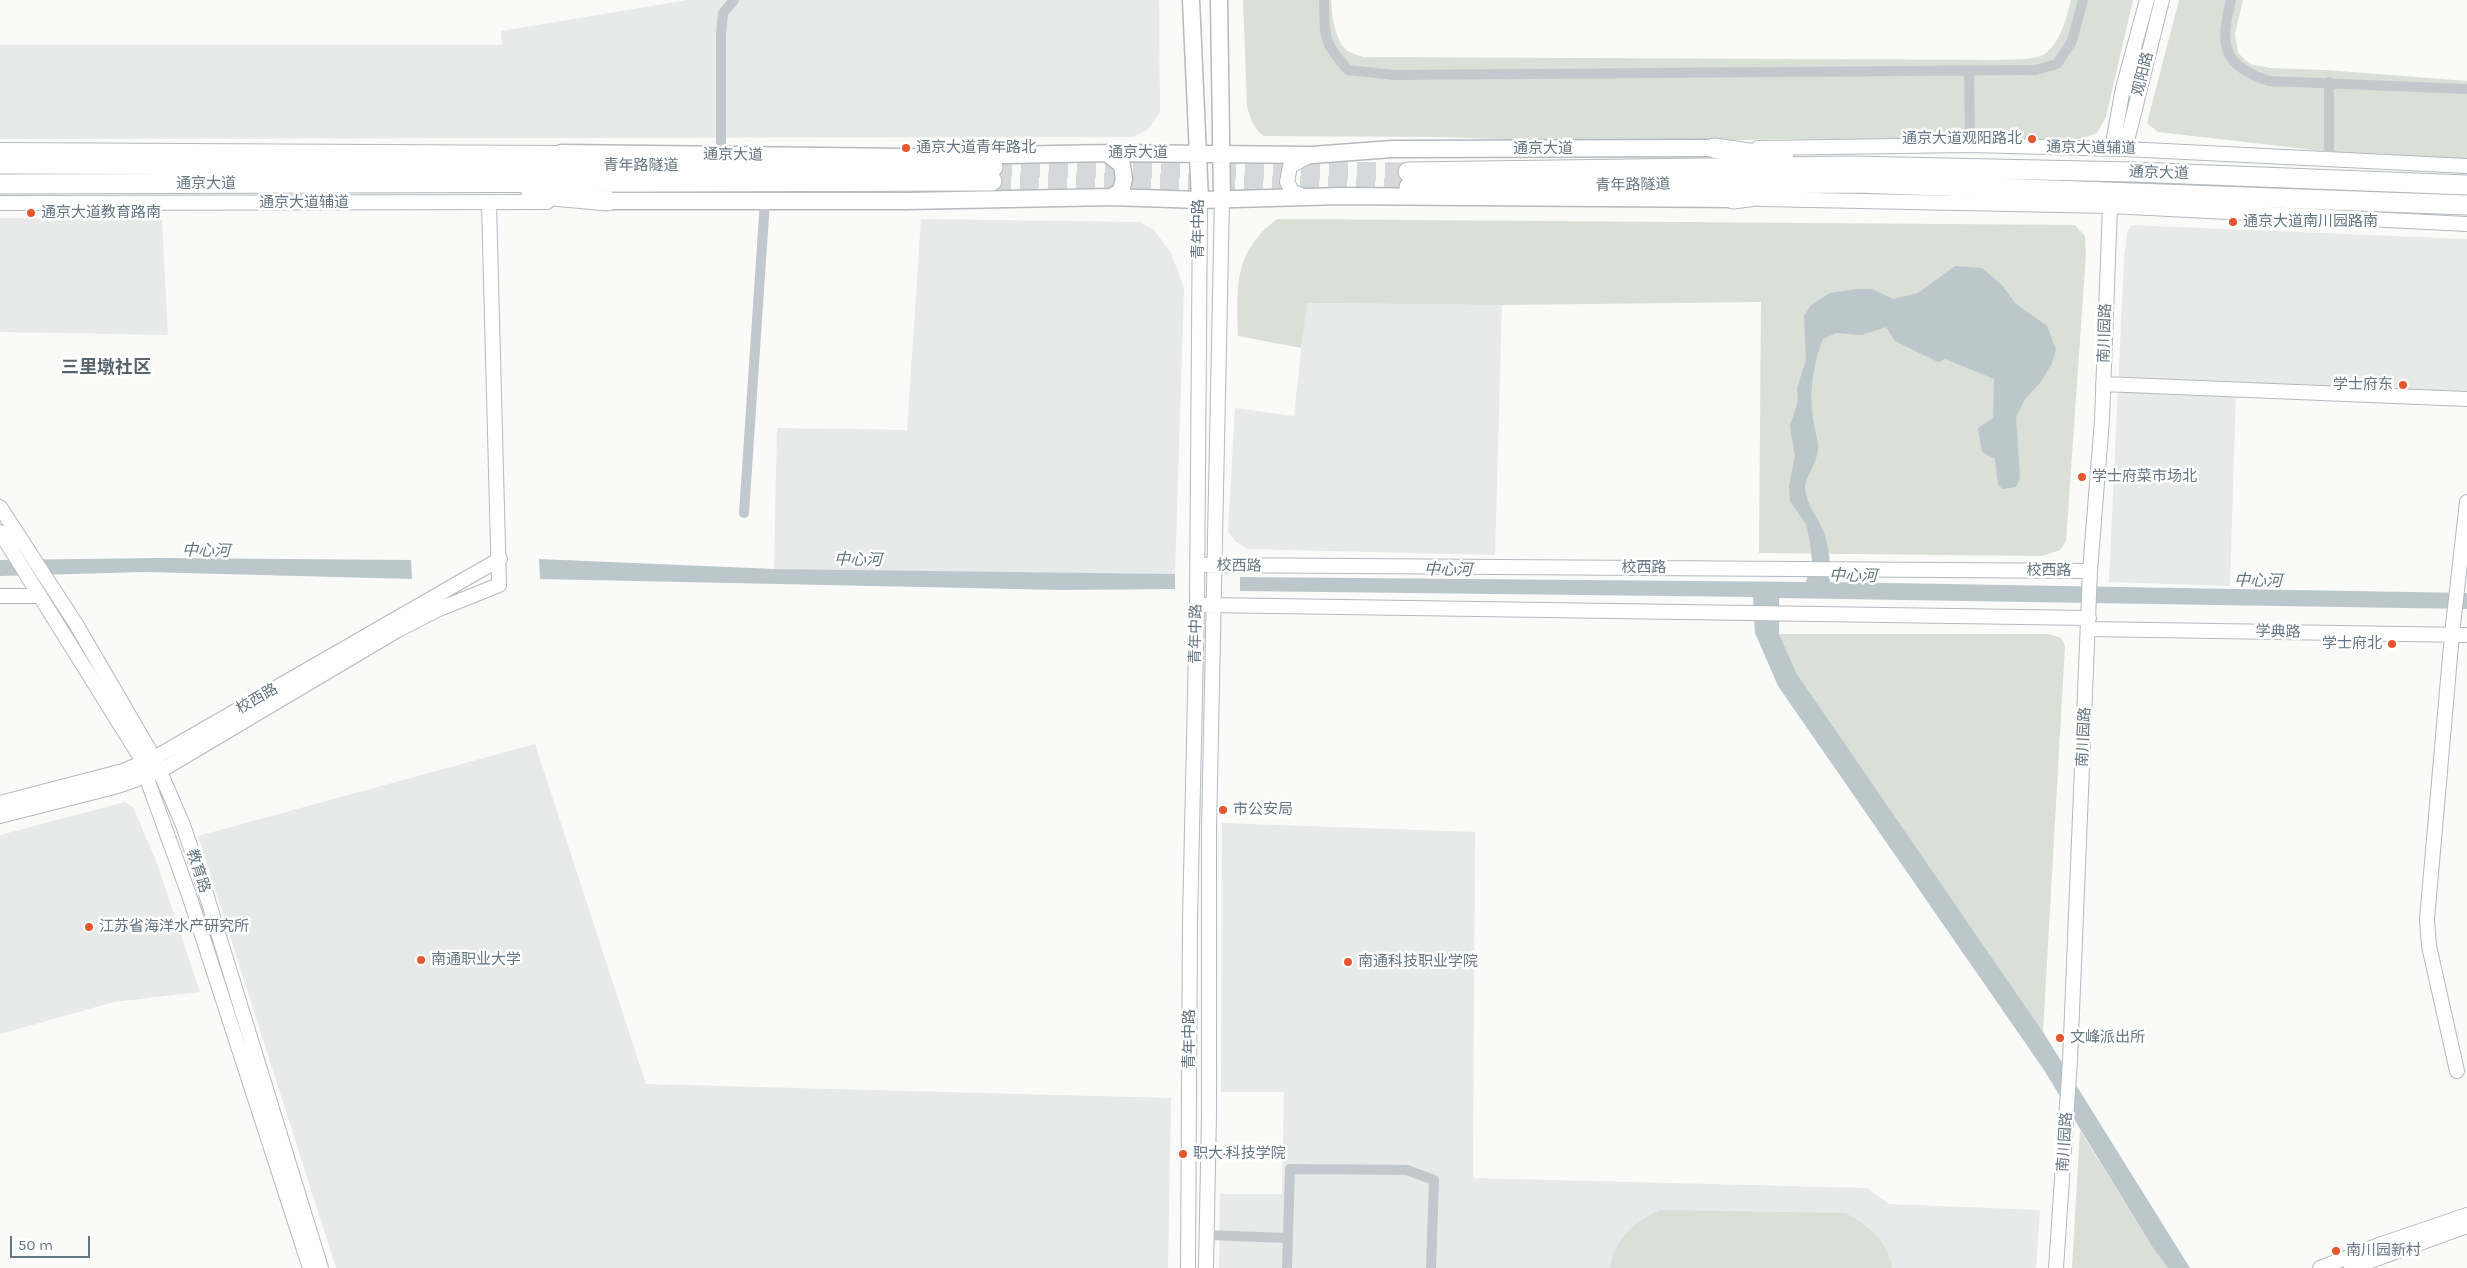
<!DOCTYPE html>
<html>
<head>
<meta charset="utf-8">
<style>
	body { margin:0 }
	#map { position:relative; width:2467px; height:1268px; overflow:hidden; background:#fafaf8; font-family:Karla,sans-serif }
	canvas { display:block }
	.scale { position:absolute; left:10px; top:1236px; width:80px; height:22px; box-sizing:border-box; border:2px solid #657683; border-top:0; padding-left:6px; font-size:15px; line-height:18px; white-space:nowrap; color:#657683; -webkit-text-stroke:4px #fff; paint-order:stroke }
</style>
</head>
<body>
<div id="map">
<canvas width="2467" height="1268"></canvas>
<div class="scale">50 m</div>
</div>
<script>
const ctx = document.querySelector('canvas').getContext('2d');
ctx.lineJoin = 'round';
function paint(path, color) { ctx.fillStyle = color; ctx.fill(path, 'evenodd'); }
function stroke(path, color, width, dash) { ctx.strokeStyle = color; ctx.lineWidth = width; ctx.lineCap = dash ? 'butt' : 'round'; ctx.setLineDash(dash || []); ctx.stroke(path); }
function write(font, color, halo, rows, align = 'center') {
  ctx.font = font + ' Karla,"Noto Sans SC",sans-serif'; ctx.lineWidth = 5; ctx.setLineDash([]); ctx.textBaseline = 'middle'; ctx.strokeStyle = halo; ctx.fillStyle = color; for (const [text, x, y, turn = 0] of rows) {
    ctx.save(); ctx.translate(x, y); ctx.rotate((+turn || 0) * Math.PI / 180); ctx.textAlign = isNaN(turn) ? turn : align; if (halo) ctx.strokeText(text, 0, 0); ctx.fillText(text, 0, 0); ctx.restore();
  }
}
const built = new Path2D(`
	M687 0H1159L1160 113 1147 130 1133 137 0 139V45H502L501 31Z
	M0 218 162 220 168 335 0 332Z
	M921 219 1140 222 1154 230 1171 253 1184 288 1175 574 774 569 777 428 907 430Z
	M2131 225 2467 239V399L2236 387 2230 586 2109 582 2124 258 2127 232Z
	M1306 303 1502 305 1495 555 1247 549 1235 541 1228 531 1235 408 1294 416Z
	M535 744 646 1084 1171 1098 1168 1268H336L198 836Z
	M125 802 133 807 157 863 200 992 114 1002 0 1034V835Z
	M1222 823 1475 832 1473 1178 1867 1188 1889 1204 2040 1210 2036 1268H1219L1220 1194H1282L1284 1092H1221Z`);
const green = new Path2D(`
	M1243 0H1331C1332 16 1334 36 1345 49 1349 53 1358 55 1363 57L1999 60C2012 59 2036 61 2046 53 2062 40 2066 18 2071 0H2133L2106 117 2097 133 2081 139H1785L1623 143 1441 137 1264 136C1254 129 1250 118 1247 106Z
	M2179 0H2243L2235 34 2238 53 2250 64 2270 68 2326 70 2467 81V161L2350 154 2158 132 2147 123Z
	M1277 219 2075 225 2085 236 2086 254 2066 541 2060 550 2042 556 1759 553 1761 302 1502 305 1307 303 1301 348 1238 336C1237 286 1233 253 1277 219Z
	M1779 634H2049L2061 638 2065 646 2043 1032 1797 674Z
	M2080 1130 2153 1248 2168 1268H2072Z
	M1660 1210 1845 1213C1867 1224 1888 1241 1892 1268H1610C1615 1238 1634 1222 1660 1210Z`);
const water = new Path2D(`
	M1955 266 1982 268 2002 285 2015 303 2047 326 2056 350 2052 363 2041 382 2025 399 2016 417 2020 478 2016 487 2003 489 1998 485 1995 459 1982 452 1978 428 1993 418 1994 379 1945 359 1938 362 1895 341 1886 327 1862 335 1836 333 1823 339C1813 363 1809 392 1813 418 1814 428 1818 438 1818 448 1818 462 1805 478 1805 488 1806 505 1818 517 1824 533 1830 548 1830 566 1830 582L2467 593V609L1779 598V634L1797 674 2043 1032 2190 1268H2168L2153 1248 2044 1070 1778 686 1755 633 1753 597 1240 591V577L1806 582 1812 561 1810 542 1806 524 1790 501 1789 486 1795 456 1790 426 1798 401 1797 388 1806 360 1804 316 1811 305 1830 293 1857 289H1872L1893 299 1918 293Z
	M160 558 411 560 412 579 146 572 0 576V560Z
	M539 559 774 569 1175 574V589L1063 590 540 579Z`);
const highwayTunnel = new Path2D(`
	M993 167 1408 172
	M992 181 1409 187`);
const street = new Path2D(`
	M1324 0C1325 37 1322 41 1348 70L1394 75 2036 70 2057 64 2072 41 2083 0
	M2231 0C2220 45 2221 65 2269 81L2467 89
	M1969 71 1970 145
	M721 155V34L723 13 734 0
	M2329 159V82
	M744 513 765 201
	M1206 1235 1288 1238
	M1287 1268 1290 1169 1407 1170 1434 1180 1431 1268`);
const secondary = new Path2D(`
	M1758 148 1970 145 2125 149 2467 166
	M2112 149 2123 88 2147 0
	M2125 149 2162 0
	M0 150 561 153
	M1303 196 1292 191 1287 182 1290 166 1311 155
	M1761 199 2110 206 2467 224
	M0 203 547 202
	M2103 384 2467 399
	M0 507 76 624 154 758 183 825 203 884 321 1268
	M0 532 144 763 146 776 189 895 310 1268
	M1205 565 2090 571
	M0 596H38
	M1205 605 2089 618
	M2089 629 2467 635
	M0 803 123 771 154 758 500 559
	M0 816 118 786 160 771 396 631 439 609 499 585 489 204
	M2457 1071 2429 946 2427 919 2452 634 2467 502
	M1188 1268 1190 920 1197 604 1200 200
	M1206 1268 1209 1113V830L1222 199
	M2056 1268 2070 1061 2090 571 2102 420 2110 206
	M2320 1268 2379 1245 2467 1215
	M2351 1268 2467 1226`);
const primary = new Path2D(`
	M1191 0 1200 200
	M1219 0 1222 199
	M561 153 906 157 1107 153 1312 155 1392 149 1714 148
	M1107 153 1122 165 1124 179 1121 191 1112 197
	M608 201H906L1112 197 1200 200 1341 196 1733 199`);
const highway = new Path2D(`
	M1714 148 1784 158
	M0 164 993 167
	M1408 172 1850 166 2133 172 2467 185
	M0 184 992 181
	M1409 187 1857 183 2467 205
	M531 194 608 201
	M1733 199 1772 194`);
const markers = [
	[2032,139,5,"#e4572e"],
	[906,148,5,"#e4572e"],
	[31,213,5,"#e4572e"],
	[2233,222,5,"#e4572e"],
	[2403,385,5,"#e4572e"],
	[2082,477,5,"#e4572e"],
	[2392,644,5,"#e4572e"],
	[1223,810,5,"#e4572e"],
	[89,927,5,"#e4572e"],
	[421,960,5,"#e4572e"],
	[1348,962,5,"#e4572e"],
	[2060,1038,5,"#e4572e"],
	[1183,1154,5,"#e4572e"],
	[2336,1251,5,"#e4572e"]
];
const streetNames = [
	["观阳路",2143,74,-76],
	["通京大道辅道",2091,148,1],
	["通京大道",1543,149],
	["通京大道",1138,153],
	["通京大道",733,155,1],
	["青年路隧道",641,166],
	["通京大道",2159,173,2],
	["通京大道",206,184],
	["青年路隧道",1633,185,-1],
	["通京大道辅道",304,203],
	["青年中路",1199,229,-90],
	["南川园路",2105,333,-88],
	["校西路",1239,566,1],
	["校西路",1644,568],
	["校西路",2049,571],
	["学典路",2278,632,1],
	["青年中路",1196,634,-89],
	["校西路",257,699,-30],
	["南川园路",2084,737,-87],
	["教育路",198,871,72],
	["青年中路",1190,1039,-90],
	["南川园路",2065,1142,-86]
];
const poiNames = [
	["通京大道观阳路北",2022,139,"right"],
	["通京大道青年路北",916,148],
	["通京大道教育路南",41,213],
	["通京大道南川园路南",2243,222],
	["学士府东",2393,385,"right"],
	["学士府菜市场北",2092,477],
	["学士府北",2382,644,"right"],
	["市公安局",1233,810],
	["江苏省海洋水产研究所",99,927],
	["南通职业大学",431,960],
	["南通科技职业学院",1358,962],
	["文峰派出所",2070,1038],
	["职大·科技学院",1193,1154],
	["南川园新村",2346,1251]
];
const waterNames = [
	["中心河",206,551,1],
	["中心河",858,560,1],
	["中心河",1448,570,1],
	["中心河",1853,576,1],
	["中心河",2258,581,1]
];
const quarterNames = [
	["三里墩社区",106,368]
];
paint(built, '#e8e9e9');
paint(green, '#dadfd7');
paint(water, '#bbc7cb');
stroke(highwayTunnel, '#d5d9db', 19, [19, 9]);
stroke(secondary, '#b3babf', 16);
stroke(primary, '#b5babe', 19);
stroke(highway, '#b4b9bd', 21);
stroke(street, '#c3c8cc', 10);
stroke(secondary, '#fff', 14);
stroke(primary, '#fff', 16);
stroke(highway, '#fff', 19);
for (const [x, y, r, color] of markers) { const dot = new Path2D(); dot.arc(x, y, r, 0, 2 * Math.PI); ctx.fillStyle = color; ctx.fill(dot); stroke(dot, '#fff', 2); }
write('15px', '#657683', '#fff', streetNames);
write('15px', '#657683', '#fff', poiNames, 'left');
write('italic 16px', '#60757c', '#fff', waterNames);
write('bold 18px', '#57646e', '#fff', quarterNames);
</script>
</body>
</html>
